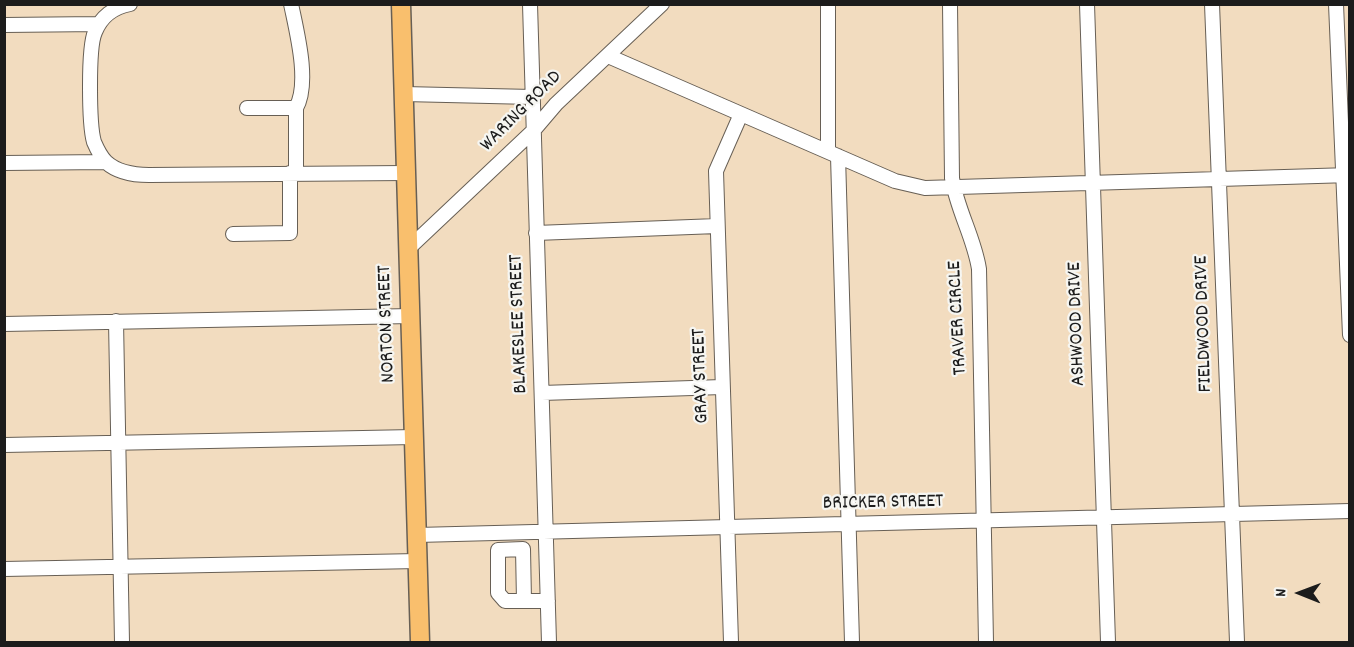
<!DOCTYPE html>
<html>
<head>
<meta charset="utf-8">
<style>
	body { margin:0 }
	#map { position:relative; width:1354px; height:647px; overflow:hidden; background:#f2dcbf; font-family:Dekko,sans-serif }
	canvas { display:block }
	.frame { position:absolute; inset:0; border:6px solid #1c1c1c; pointer-events:none }
	.north { position:absolute; left:1270px; top:563px; width:60px; height:60px; -webkit-text-stroke:4px #f6f6f2; paint-order:stroke; rotate:271deg; font-size:16px; font-weight:700; line-height:24px; text-align:center; color:#1c1c1c }
	.north::after { content:''; display:block; margin:auto; width:21px; height:27px; background:#1c1c1c; clip-path:polygon(50% 0,100% 100%,50% 72%,0 100%) }
</style>
</head>
<body>
<div id="map">
<canvas width="1354" height="647"></canvas>
<div class="frame"></div>
<div class="north">N</div>
</div>
<script>
const ctx = document.querySelector('canvas').getContext('2d');
ctx.lineJoin = 'round';
function stroke(path, color, width, dash) { ctx.strokeStyle = color; ctx.lineWidth = width; ctx.lineCap = dash ? 'butt' : 'round'; ctx.setLineDash(dash || []); ctx.stroke(path); }
function write(font, color, halo, rows, align = 'center') {
  ctx.font = font + ' Dekko,sans-serif'; ctx.lineWidth = 4.5; ctx.setLineDash([]); ctx.textBaseline = 'middle'; ctx.strokeStyle = halo; ctx.fillStyle = color; for (const [text, x, y, turn = 0] of rows) {
    ctx.save(); ctx.translate(x, y); ctx.rotate((+turn || 0) * Math.PI / 180); ctx.textAlign = isNaN(turn) ? turn : align; if (halo) ctx.strokeText(text, 0, 0); ctx.fillText(text, 0, 0); ctx.restore();
  }
}
const minor = new Path2D(`
	M130 4C114 7 101 17 95 32 88 47 89 125 94 142 97 149 100 156 106 162 118 173 134 175 149 175L406 173
	M291 4C297 33 310 83 296 108
	M530 4 549 642
	M828 4V151
	M950 4 952 178C957 210 974 237 979 269L986 642
	M1087 4 1108 642
	M1212 4 1237 642
	M1336 4 1350 335
	M4 25 99 24
	M608 56 895 181 925 188 1350 175
	M404 94 532 97
	M247 108H296V173
	M838 156 852 642
	M4 163 106 162
	M536 233 717 226
	M233 234 290 233V173
	M409 248 533 131 556 104 662 4
	M116 321 122 642
	M4 324 411 316
	M542 393 722 387
	M4 445 414 437
	M417 535 1350 511
	M4 569 418 561
	M524 601 523 549 498 550V593L505 601H548
	M731 642 716 171 741 114`);
const major = new Path2D(`
	M401 4 420 642`);
const streetNames = [
	["WARING ROAD",522,112,-45],
	["TRAVER CIRCLE",959,318,-93],
	["NORTON STREET",388,324,-92],
	["BLAKESLEE STREET",520,324,-92],
	["ASHWOOD DRIVE",1078,324,-92],
	["FIELDWOOD DRIVE",1205,324,-92],
	["GRAY STREET",702,376,-92],
	["BRICKER STREET",883,504,-1]
];
stroke(minor, '#675f55', 16);
stroke(major, '#675f55', 21);
stroke(minor, '#fff', 14);
stroke(major, '#f9bf6d', 18);
write('20px', '#1c1c1c', '#f6f6f2', streetNames);
</script>
</body>
</html>
